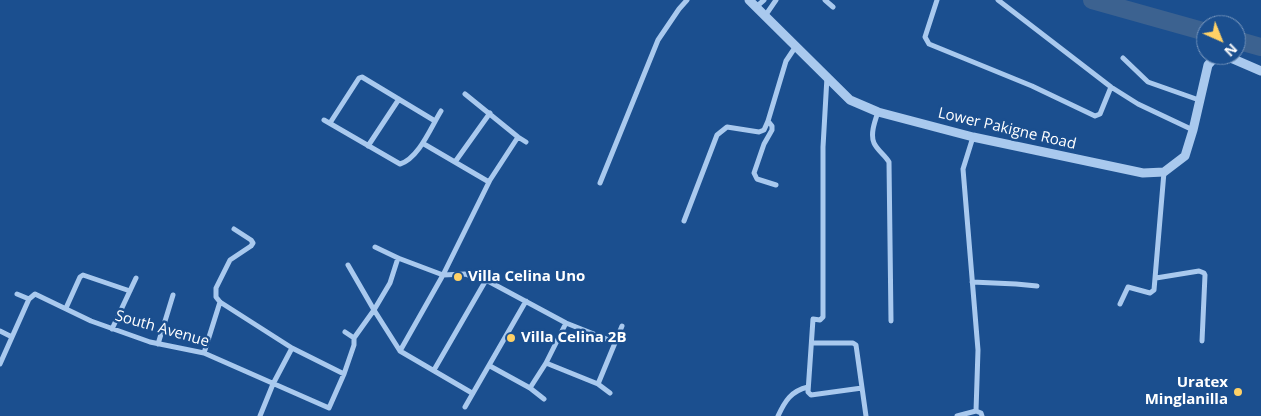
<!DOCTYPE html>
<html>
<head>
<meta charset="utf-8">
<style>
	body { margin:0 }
	#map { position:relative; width:1261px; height:416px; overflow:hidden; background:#1b4f8f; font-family:"Open Sans",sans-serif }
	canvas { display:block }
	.north { position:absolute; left:1196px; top:15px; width:50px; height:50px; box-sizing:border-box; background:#1b4f8f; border:1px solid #7695bc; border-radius:50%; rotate:136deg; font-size:14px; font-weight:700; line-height:20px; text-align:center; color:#fff }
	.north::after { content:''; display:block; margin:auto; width:18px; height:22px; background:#ffd166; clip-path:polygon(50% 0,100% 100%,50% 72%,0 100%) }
</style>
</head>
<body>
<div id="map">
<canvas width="1261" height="416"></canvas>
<div class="north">N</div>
</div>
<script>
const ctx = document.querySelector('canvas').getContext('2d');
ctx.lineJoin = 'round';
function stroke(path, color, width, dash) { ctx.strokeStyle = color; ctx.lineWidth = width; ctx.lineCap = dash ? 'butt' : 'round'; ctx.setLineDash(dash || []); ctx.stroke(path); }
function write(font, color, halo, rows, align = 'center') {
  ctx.font = font + ' "Open Sans",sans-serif'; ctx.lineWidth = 5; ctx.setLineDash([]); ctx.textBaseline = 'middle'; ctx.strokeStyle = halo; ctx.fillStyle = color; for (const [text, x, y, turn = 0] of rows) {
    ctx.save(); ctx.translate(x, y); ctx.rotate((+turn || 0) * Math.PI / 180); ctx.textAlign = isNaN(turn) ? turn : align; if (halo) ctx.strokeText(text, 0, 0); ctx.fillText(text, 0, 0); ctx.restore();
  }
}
const river = new Path2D(`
	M1092 0 1206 32
	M1236 40 1261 47`);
const minor = new Path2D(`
	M825 0 833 7
	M937 0 925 37 929 44 1032 86 1095 116 1100 114 1111 87
	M998 0 1111 87 1138 104 1193 130
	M756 7 764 0
	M765 16 776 0
	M1123 58 1148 82 1199 100
	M827 77 823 147V317L820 320 813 319 808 392 811 395 862 388
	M465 94 518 137 526 142
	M878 112C875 121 870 134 874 143 877 150 885 155 889 162L891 321
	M324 120 400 164C419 158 431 127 441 111
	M768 121 772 126V130L764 144 754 173 757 179 776 185
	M330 123 359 78 362 77 435 121
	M973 137 963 169 978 350 976 411
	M424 144 489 182
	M368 146 399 99
	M455 162 490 113
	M600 183 658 40 679 9 687 0
	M684 221 717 135 727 127 759 132 764 130 768 121 786 61 796 46
	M234 229 251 240 253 243 251 246 230 260 216 288V297L220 302 292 348 344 374
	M375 247 398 258 443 275 465 274 486 280 566 323 614 342
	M348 265 374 310 400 351 472 393
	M1156 278 1199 271 1204 273 1205 275 1202 341
	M972 282 1016 284 1037 286
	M17 294 29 299
	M1120 304 1128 287 1150 293 1154 290 1164 172
	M66 308 80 277 83 275 130 291
	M112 329 136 278
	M0 331 12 337
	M345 332 354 338
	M813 343H853L856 345 866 416
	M158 344 173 295
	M400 351 443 275 490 180 518 137
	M204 353 220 302
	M546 363 598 384 610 393
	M0 364 29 299 35 294 91 321 150 342 204 353 329 408 344 374 354 345V338L374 310 390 283 398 258
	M490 366 530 388 544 399
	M434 370 486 280
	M598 384 622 326
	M530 388 546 363 566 323
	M465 407 526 301
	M260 416 273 384 292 348
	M778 416C785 401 791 391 808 387
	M957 416 976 411 981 413 982 416`);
const tertiary = new Path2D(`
	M749 0 850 100 878 112 973 137 1143 173 1164 172 1185 156 1193 130 1208 65 1215 57 1221 55
	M1224 55 1261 71`);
const markers = [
	[458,277,5,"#ffd166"],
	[511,338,5,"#ffd166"],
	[1238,392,5,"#ffd166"]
];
const streetNames = [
	["Lower Pakigne Road",1007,129,13],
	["South Avenue",162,329,16]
];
const poiNames = [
	["Villa Celina Uno",468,277],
	["Villa Celina 2B",521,338],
	["Uratex",1228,383,"right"],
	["Minglanilla",1228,400,"right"]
];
stroke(river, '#3c6290', 18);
stroke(minor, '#a9c9ee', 5);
stroke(tertiary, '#a9c9ee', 9);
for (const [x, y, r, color] of markers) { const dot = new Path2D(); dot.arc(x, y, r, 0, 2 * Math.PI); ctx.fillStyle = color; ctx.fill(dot); stroke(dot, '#1b4f8f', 2); }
write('15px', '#fff', '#1b4f8f', streetNames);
write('bold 15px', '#fff', '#1b4f8f', poiNames, 'left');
</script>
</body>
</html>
